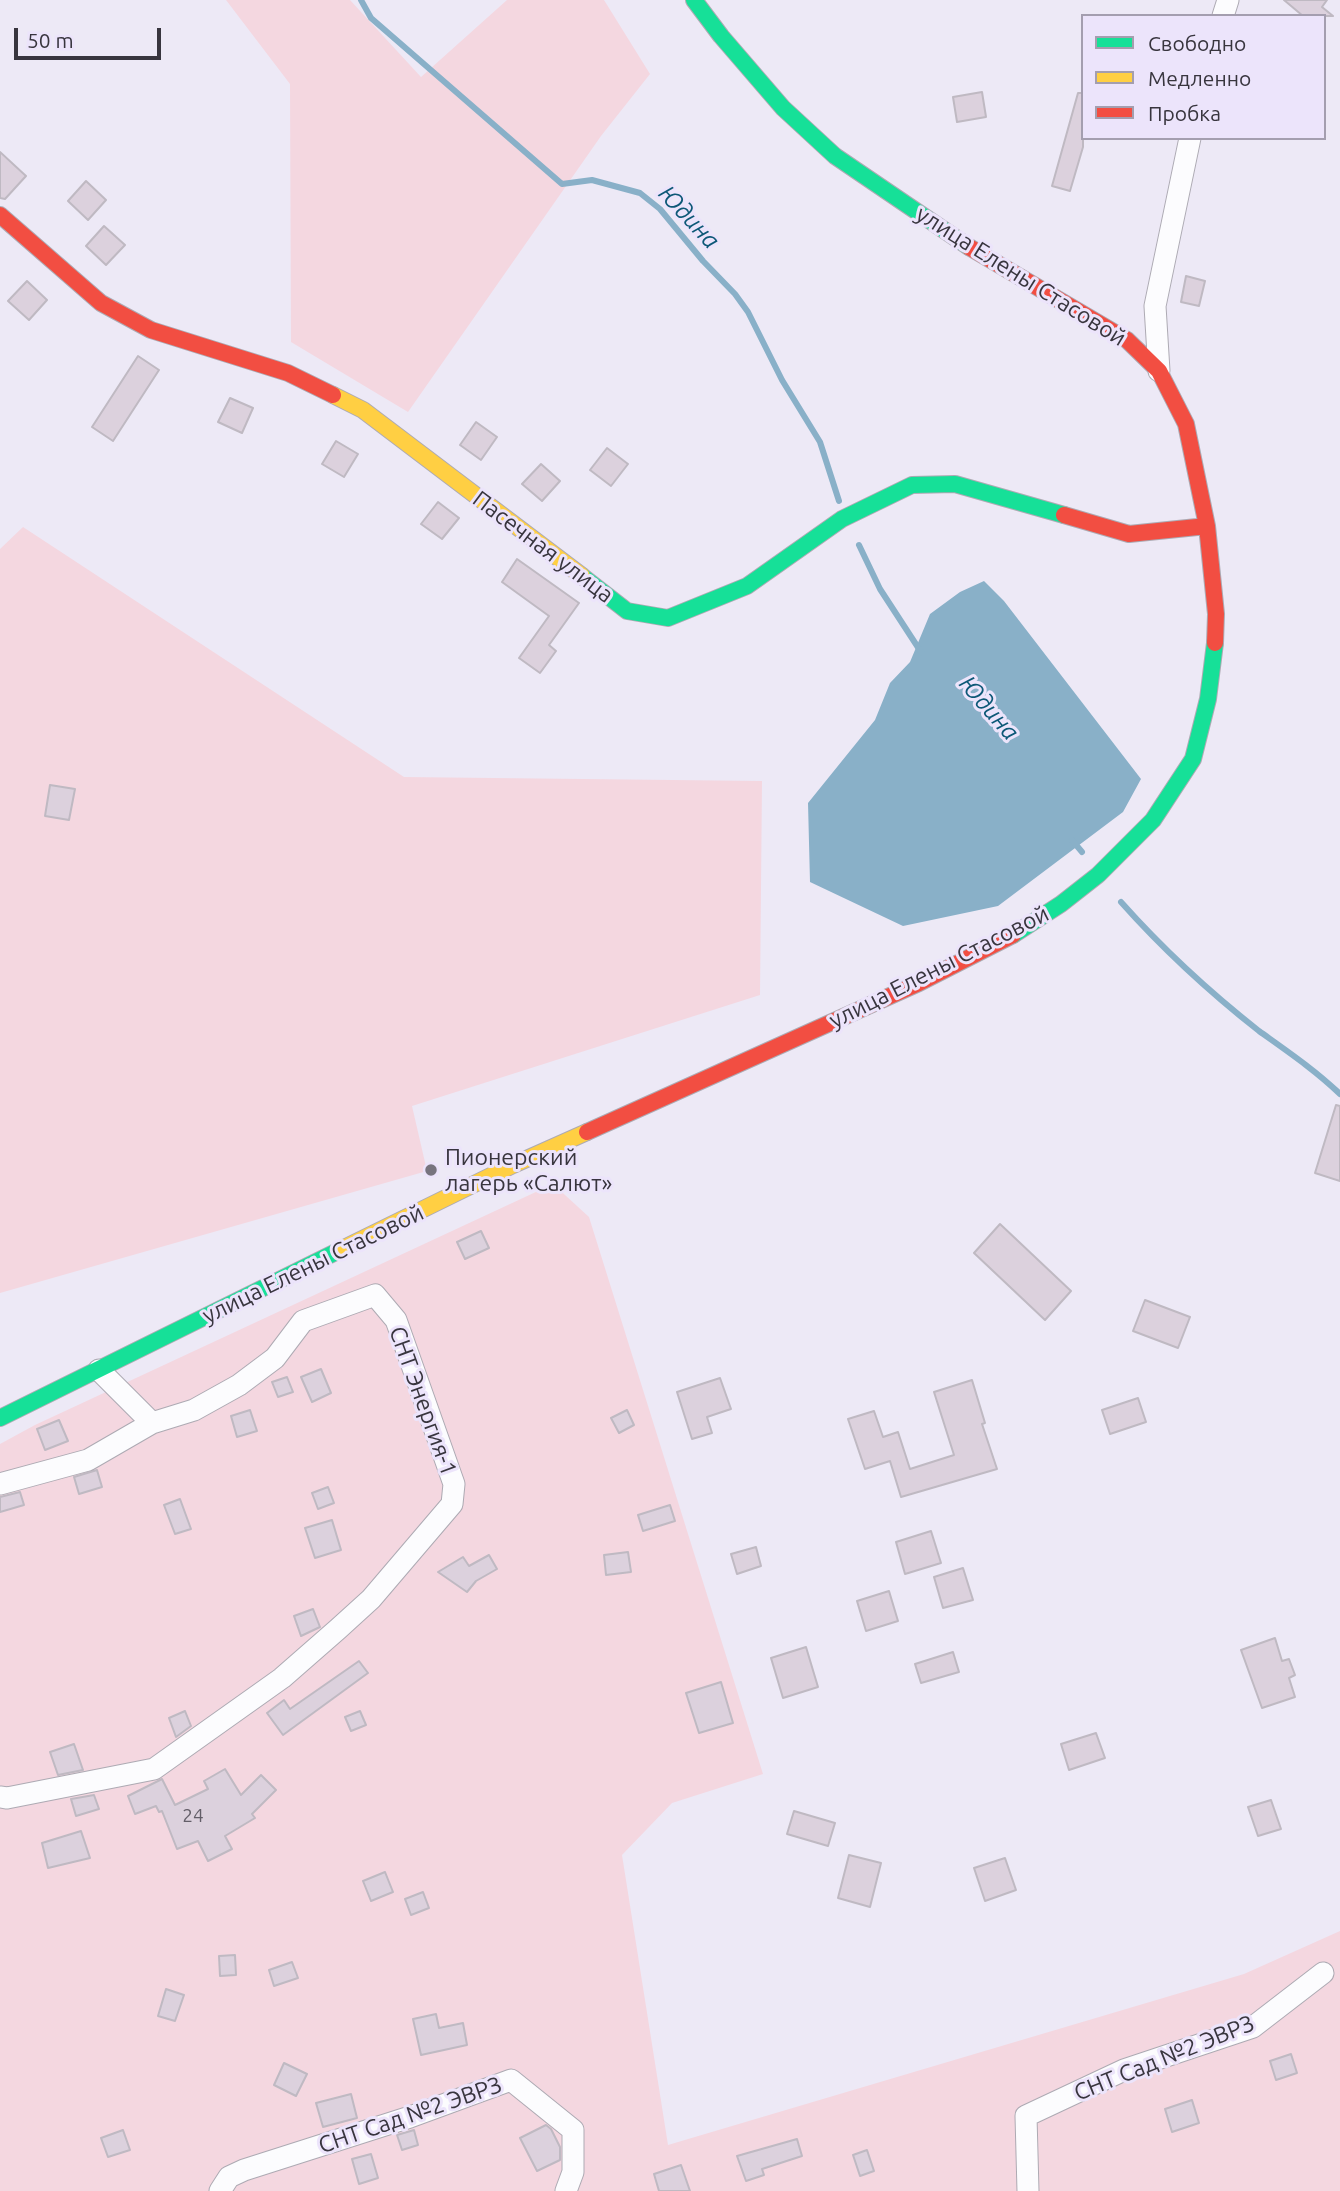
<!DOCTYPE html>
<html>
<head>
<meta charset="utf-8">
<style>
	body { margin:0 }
	#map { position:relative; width:1340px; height:2191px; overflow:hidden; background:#ede9f6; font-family:Ubuntu,sans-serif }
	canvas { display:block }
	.legend { position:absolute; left:1081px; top:14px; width:245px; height:126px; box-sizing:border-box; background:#ece4fb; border:2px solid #a49eaf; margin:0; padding:9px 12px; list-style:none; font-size:21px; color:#38353e }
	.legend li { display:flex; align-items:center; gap:14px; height:35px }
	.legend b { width:35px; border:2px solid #a49eaf }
	.scale { position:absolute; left:14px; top:28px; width:147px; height:32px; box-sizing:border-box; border:4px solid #38353e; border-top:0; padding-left:9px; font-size:21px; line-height:24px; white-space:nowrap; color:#38353e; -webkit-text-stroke:5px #ece4fb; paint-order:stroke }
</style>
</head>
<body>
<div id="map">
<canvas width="1340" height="2191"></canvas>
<ul class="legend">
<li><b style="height:9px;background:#16e098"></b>Свободно</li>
<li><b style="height:9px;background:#ffcf43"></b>Медленно</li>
<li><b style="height:9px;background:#f24e42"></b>Пробка</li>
</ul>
<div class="scale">50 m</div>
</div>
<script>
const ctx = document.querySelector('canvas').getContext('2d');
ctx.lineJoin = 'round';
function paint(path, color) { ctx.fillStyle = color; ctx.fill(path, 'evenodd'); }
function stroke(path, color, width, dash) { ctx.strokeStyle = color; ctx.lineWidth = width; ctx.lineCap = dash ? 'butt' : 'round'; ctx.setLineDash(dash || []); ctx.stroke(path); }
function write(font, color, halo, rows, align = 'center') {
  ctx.font = font + ' Ubuntu,sans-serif'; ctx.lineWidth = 6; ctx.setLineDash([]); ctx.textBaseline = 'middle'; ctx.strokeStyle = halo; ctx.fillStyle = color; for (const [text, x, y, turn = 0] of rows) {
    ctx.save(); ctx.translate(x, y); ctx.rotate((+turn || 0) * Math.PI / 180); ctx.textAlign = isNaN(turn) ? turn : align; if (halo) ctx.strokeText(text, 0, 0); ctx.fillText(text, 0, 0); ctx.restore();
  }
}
const green = new Path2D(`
	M226 0H350L421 77 507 0H604L650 74 601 136 408 412 291 342 290 84Z
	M23 527 404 777 762 781 760 995 412 1106 427 1171 0 1293V549Z
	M553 1184 589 1217 763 1774 672 1803 622 1855 668 2145 1244 1974 1340 1931V2191H0V1444L35 1425Z`);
const water = new Path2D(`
	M984 581 1004 601 1141 779 1123 812 998 906 903 926 810 882 808 803 875 720 890 683 910 662 930 614 960 592Z`);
const stream = new Path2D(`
	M361 0 371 18 562 184 592 180 640 193 660 209 703 261 735 294 748 312 782 380 820 442 839 501
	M859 545 880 589 921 652
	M1072 840 1082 852
	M1121 902C1161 947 1212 994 1259 1031 1287 1051 1315 1070 1340 1094`);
const building = new Path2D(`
	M1284 0H1327L1322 7 1333 16H1303Z
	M982 92 986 117 957 122 953 97Z
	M1078 93H1083V147L1070 191 1052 186Z
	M0 152 26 176 5 199 0 198Z
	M86 181 106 200 88 220 68 201Z
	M104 226 125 245 106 265 86 246Z
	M1186 276 1205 281 1199 306 1181 302Z
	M27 281 47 300 29 320 8 301Z
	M138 356 159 370 113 441 92 427Z
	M230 398 253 408 242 433 218 422Z
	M476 422 497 437 481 460 460 445Z
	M336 441 358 454 344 477 322 464Z
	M607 448 628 464 611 486 590 470Z
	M541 464 560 481 542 501 522 484Z
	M438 502 459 518 442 539 421 524Z
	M517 559 579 603 549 645 556 651 540 673 519 658 549 616 502 582Z
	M50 785 75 789 69 820 45 816Z
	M1336 1105 1340 1106V1181L1315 1173Z
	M1000 1224 1071 1291 1045 1320 974 1253Z
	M481 1231 489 1248 465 1259 457 1242Z
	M1145 1300 1190 1317 1178 1348 1133 1331Z
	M321 1369 331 1393 312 1402 301 1377Z
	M287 1377 293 1392 278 1397 272 1382Z
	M720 1378 731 1409 707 1417 712 1433 692 1439 677 1392Z
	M972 1380 985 1423 982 1424 997 1469 901 1497 890 1461 865 1469 848 1419 874 1411 883 1437 898 1432 910 1469 954 1455 934 1392Z
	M1138 1398 1146 1422 1110 1434 1102 1410Z
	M250 1410 257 1431 237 1437 231 1416Z
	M627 1410 634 1425 619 1433 611 1418Z
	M59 1420 68 1441 45 1450 37 1429Z
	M97 1470 102 1487 79 1494 74 1477Z
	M328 1487 334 1503 318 1509 312 1493Z
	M20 1492 24 1505 0 1512V1497Z
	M180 1499 191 1529 175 1534 164 1505Z
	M670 1505 675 1521 643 1531 638 1515Z
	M332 1520 341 1550 315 1558 305 1528Z
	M931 1531 941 1563 905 1574 896 1542Z
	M756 1547 761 1566 737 1574 731 1554Z
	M628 1552 631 1572 606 1575 604 1555Z
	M489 1555 497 1569 476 1581 467 1592 438 1572 463 1557 469 1566Z
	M963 1568 973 1600 943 1608 934 1577Z
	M889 1591 898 1621 866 1631 857 1601Z
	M313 1609 320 1627 301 1636 294 1616Z
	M1275 1638 1282 1661 1289 1659 1295 1675 1289 1678 1295 1697 1262 1708 1241 1650Z
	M806 1647 818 1687 783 1698 771 1658Z
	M953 1652 959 1672 921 1683 915 1664Z
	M359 1661 368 1673 283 1735 267 1713 284 1700 290 1709Z
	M721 1682 733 1723 699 1733 686 1693Z
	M185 1711 191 1726 176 1737 169 1718Z
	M360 1711 366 1725 351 1731 345 1717Z
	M1096 1733 1105 1758 1069 1770 1061 1744Z
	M74 1744 83 1770 58 1775 50 1752Z
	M225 1769 241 1795 261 1775 276 1790 252 1814 255 1818 225 1836 232 1849 208 1861 198 1841 177 1849 162 1811 159 1812 156 1806 135 1814 128 1796 162 1779 175 1805 208 1789 204 1781Z
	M94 1795 99 1809 76 1816 71 1799Z
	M1271 1800 1281 1829 1258 1836 1248 1807Z
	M794 1811 835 1823 828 1846 787 1834Z
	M81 1831 90 1858 48 1868 42 1843Z
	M849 1855 881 1863 870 1907 838 1898Z
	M1005 1858 1016 1890 985 1901 974 1868Z
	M385 1872 393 1892 371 1901 363 1881Z
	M423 1892 429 1908 411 1915 405 1899Z
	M235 1955 236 1975 220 1976 219 1956Z
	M292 1962 298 1978 274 1986 269 1970Z
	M166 1989 184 1995 175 2021 158 2016Z
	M436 2014 439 2028 463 2023 467 2045 421 2055 413 2019Z
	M1291 2054 1297 2073 1276 2080 1270 2061Z
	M284 2063 307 2074 296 2096 274 2085Z
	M351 2094 357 2118 323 2127 316 2103Z
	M1192 2100 1199 2123 1172 2132 1165 2109Z
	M546 2125 551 2129 560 2147V2160L537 2171 520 2138Z
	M123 2130 130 2150 108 2157 101 2138Z
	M414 2130 418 2145 402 2150 397 2135Z
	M797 2139 802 2156 762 2169 764 2175 746 2181 737 2156Z
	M867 2150 874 2171 860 2176 853 2155Z
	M371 2154 378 2178 359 2184 352 2159Z
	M681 2165 690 2191H659L654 2174Z`);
const street = new Path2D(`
	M1223 16 1228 0
	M1159 371 1155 306 1190 138
	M0 1484 88 1460 152 1423
	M0 1797 7 1798 154 1769 282 1678 338 1629 371 1599 452 1504 454 1484 396 1320 375 1295 303 1321 275 1358 239 1385 194 1410 152 1423 99 1370
	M220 2191 229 2177 244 2170 410 2117 511 2080 573 2130V2172L566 2191
	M1028 2191 1026 2116 1124 2070 1253 2027 1323 1973`);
const fast = new Path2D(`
	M694 0 721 36 783 108 835 156 969 247
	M582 576 627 611 668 618 747 586 842 519 912 485 955 484 1064 515
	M1013 935 1061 904 1098 875 1153 820 1193 759 1208 699 1215 643
	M0 1418 344 1248`);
const slow = new Path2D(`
	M333 395 363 410 582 576
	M344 1248 513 1165 587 1132`);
const jam = new Path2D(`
	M0 215 101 303 151 330 288 373 333 395
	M969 247 1127 340 1159 371 1186 424 1207 526 1216 614 1215 643
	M1064 515 1129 534 1207 526
	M587 1132 919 983 1013 935`);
const markers = [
	[431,1170,7,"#77747e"]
];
const numberNames = [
	["24",193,1816]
];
const streetNames = [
	["улица Елены Стасовой",1021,276,32],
	["Пасечная улица",543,547,37],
	["улица Елены Стасовой",939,967,-27],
	["улица Елены Стасовой",313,1264,-26],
	["СНТ Энергия-1",423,1401,70],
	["СНТ Сад №2 ЭВРЗ",1164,2058,-22],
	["СНТ Сад №2 ЭВРЗ",410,2115,-19]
];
const poiNames = [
	["Пионерский",445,1157],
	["лагерь «Салют»",445,1183]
];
const waterNames = [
	["Юдина",689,217,47],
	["Юдина",989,708,49]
];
paint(green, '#f4d7e0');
paint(water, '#89b0c8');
stroke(stream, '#89b0c8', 6);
paint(building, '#dcd1dd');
stroke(building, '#bfb9c2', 2);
stroke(street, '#adaab3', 23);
stroke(fast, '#adaab3', 18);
stroke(slow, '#adaab3', 18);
stroke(jam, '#adaab3', 18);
stroke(street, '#fcfcfe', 21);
stroke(fast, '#16e098', 16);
stroke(slow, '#ffcf43', 16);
stroke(jam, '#f24e42', 16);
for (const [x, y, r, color] of markers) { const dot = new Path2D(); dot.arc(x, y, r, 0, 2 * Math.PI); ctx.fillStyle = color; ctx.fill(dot); stroke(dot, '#ece4fb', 2.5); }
write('19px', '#635e68', null, numberNames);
write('23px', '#38353e', '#ece4fb', streetNames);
write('23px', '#38353e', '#ece4fb', poiNames, 'left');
write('italic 24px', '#0d5877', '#ece4fb', waterNames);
</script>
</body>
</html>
